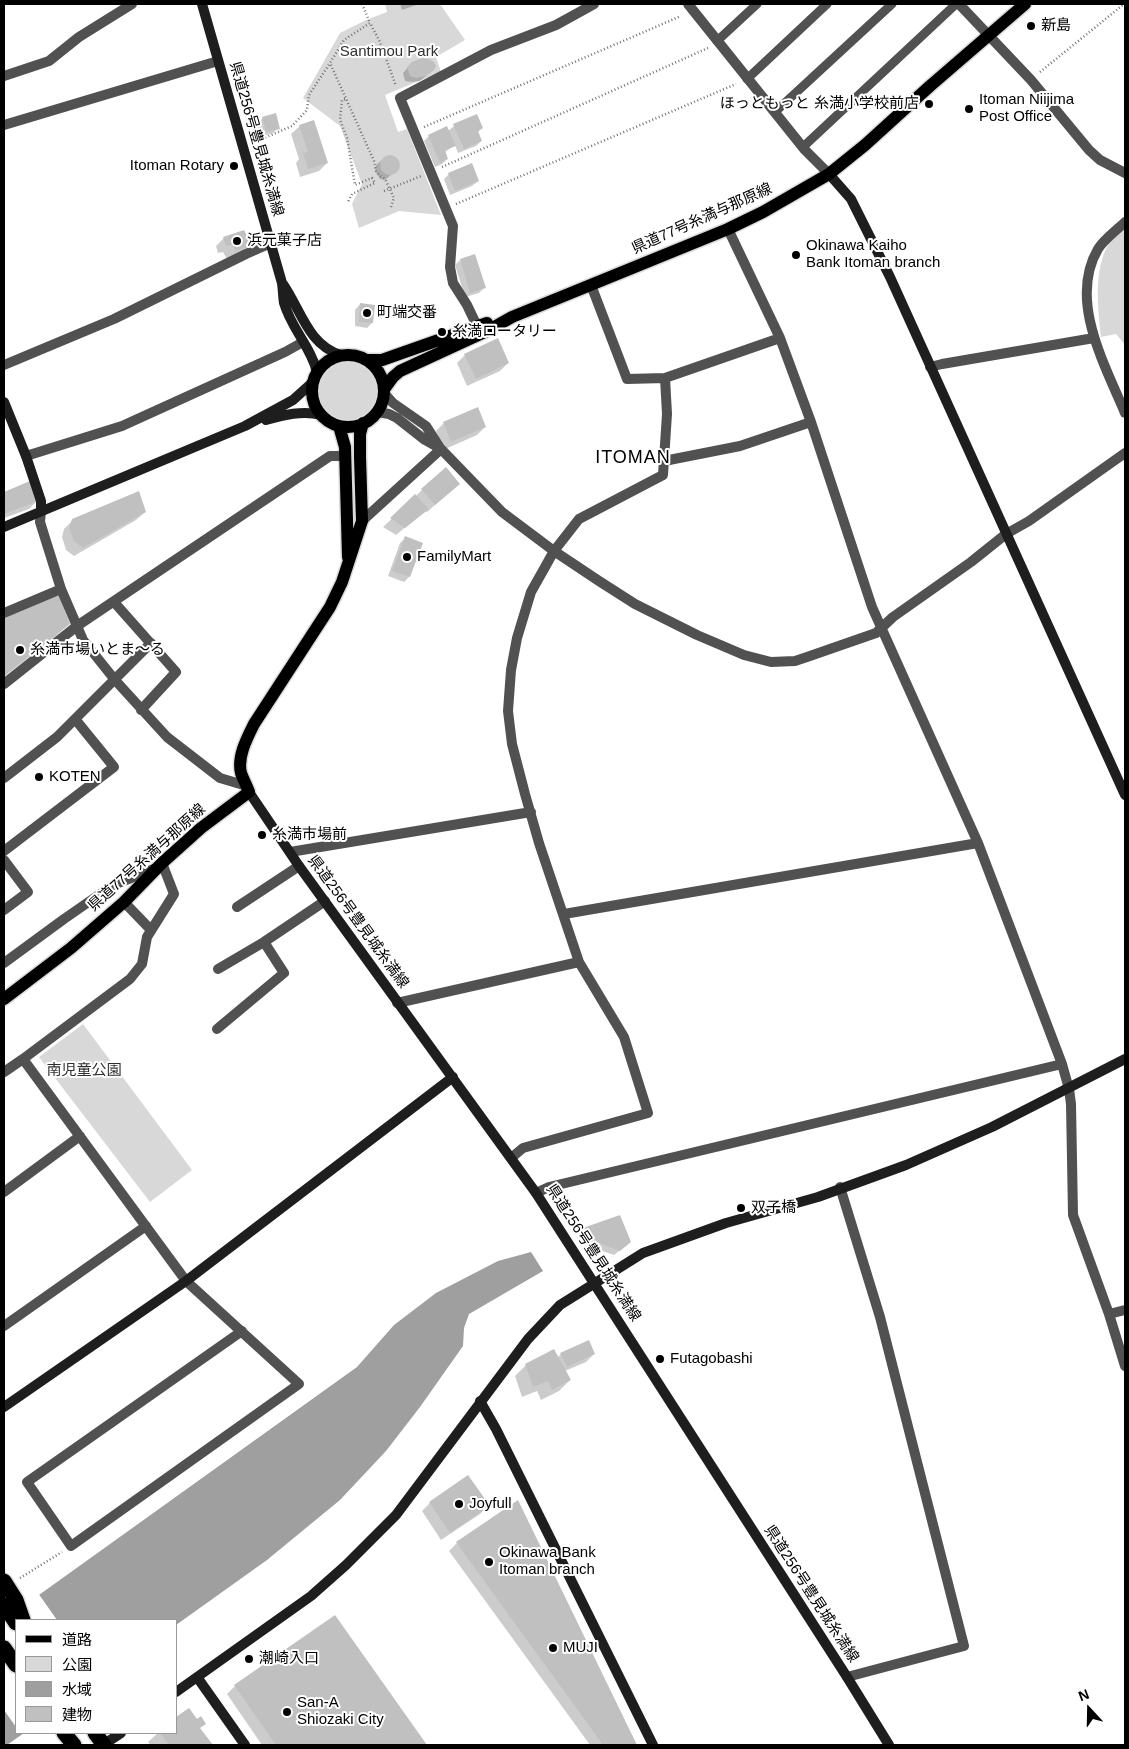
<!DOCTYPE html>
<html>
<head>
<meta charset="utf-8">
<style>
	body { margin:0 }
	#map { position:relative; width:1129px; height:1749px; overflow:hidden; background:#fff; font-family:Helvetica,"Noto Sans JP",sans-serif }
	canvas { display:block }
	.frame { position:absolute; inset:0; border:5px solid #000; pointer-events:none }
	.legend { position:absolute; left:15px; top:1619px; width:162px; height:115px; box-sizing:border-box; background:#fff; border:1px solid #999; margin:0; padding:6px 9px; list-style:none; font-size:15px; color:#000 }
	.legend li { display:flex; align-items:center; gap:10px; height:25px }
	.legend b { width:25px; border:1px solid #999 }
	.north { position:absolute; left:1064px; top:1684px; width:50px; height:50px; -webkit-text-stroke:4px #fff; paint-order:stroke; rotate:339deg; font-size:14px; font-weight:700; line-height:20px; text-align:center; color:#000 }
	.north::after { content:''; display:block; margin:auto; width:18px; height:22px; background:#000; clip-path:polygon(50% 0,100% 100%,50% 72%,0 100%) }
</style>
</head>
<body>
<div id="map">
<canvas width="1129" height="1749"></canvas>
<div class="frame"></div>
<ul class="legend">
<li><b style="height:6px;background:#000"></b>道路</li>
<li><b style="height:14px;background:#d8d8d8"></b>公園</li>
<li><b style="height:14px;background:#9f9f9f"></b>水域</li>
<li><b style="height:14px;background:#c0c0c0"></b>建物</li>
</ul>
<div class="north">N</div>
</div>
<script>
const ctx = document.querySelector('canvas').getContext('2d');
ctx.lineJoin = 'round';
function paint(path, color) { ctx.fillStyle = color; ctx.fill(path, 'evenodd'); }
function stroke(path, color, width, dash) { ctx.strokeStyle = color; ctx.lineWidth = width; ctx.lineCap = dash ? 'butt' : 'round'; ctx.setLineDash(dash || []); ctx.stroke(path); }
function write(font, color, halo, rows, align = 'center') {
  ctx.font = font + ' Helvetica,"Noto Sans JP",sans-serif'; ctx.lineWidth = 4; ctx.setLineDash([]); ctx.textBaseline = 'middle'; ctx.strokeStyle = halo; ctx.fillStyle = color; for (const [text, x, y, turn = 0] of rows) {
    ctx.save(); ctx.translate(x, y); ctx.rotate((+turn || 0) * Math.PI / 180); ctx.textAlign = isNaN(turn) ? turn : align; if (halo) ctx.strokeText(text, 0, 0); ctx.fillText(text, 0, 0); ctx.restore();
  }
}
const green = new Path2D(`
	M385 4H440L465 40 436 57 441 72 385 95 398 132 407 129 441 215 399 211 359 228 352 204 362 184 340 126 303 98 340 33 366 20 387 12Z
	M1125 226V345L1116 334 1101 337C1098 307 1093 271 1109 243 1112 237 1120 231 1125 226Z
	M318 390a30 30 0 1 1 60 0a30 30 0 1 1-60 0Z
	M83 1024 192 1170 150 1202 39 1057Z`);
const water = new Path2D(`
	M531 1252 543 1271 469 1314 464 1328 463 1346 420 1407 386 1451 340 1500 267 1560 176 1625V1620H16V1733H24L7 1745H4V1620L357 1367 394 1325 436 1293 498 1261Z`);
const pier = new Path2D(`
	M38 1593 57 1620H16V1727L4 1710V1617Z`);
const shadow = new Path2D(`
	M400 4H419L402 10Z
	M412 63 433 70 420 81 411 82 405 81 403 73Z
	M263 118 278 128 273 133 261 137 257 124Z
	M300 126 327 163 319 171 300 177 296 163 299 159 291 134Z
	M454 126 482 128 477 133 481 141 476 146 458 153 455 145 445 152 447 159 442 164 435 167 424 141 429 136 448 131Z
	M391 156 396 158 399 163 398 169 385 180 380 179 375 171 376 165 382 160Z
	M449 174 478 181 472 186 450 195 444 179Z
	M224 238 250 245 242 253 227 259 223 252 218 253 216 246Z
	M460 260 484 288 479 293 465 297 455 265Z
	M360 304 372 323 367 328 355 326V310Z
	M465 355 508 363 500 371 467 386 457 363Z
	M444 423 485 427 477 435 443 450 436 431Z
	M29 483 37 501 29 509 4 518V493Z
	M422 490 450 492 427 512 425 511 396 535 383 527Z
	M145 512 136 520 74 556 66 550 62 537 64 529 73 520Z
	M405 538 421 544 409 577 404 582 388 576 400 543Z
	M57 596 68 624 57 635 4 677V619Z
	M620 1217 624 1247 614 1255 591 1247 578 1234 583 1229Z
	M561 1354H594L586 1362 565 1371 570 1380 559 1391 541 1400 537 1391 522 1397 515 1376 526 1365 557 1358Z
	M468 1476 488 1505 480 1514 441 1540 422 1511 430 1503Z
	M517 1502 636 1745H590L449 1551 457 1543Z
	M334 1617 426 1745H262L227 1694 235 1686Z
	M199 1728 212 1745H150L148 1742 158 1733H176Z`);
const building = new Path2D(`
	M422 58 429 59 434 62 436 66 434 70 426 76 416 78 410 76 407 67 412 62Z
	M276 113 280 129 266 132 262 117Z
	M477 114 483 128 478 131 482 141 464 149 453 124Z
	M314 120 328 163 308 169 303 153 308 152 299 125Z
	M447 126 456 146 445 150 448 159 440 163 428 135Z
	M380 165a10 10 0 1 1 20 0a10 10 0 1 1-20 0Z
	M472 163 479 181 455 191 448 173Z
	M244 230 252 245 236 251 232 245 226 246 223 237Z
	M475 254 486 288 470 293 460 259Z
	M360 303 375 305 373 323 359 322Z
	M498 338 509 363 476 379 464 354Z
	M478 407 486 427 451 442 443 422Z
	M446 467 460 484 435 505 421 489Z
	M30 481 38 501 4 514V492Z
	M139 491 146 512 83 548 74 541 69 528 72 519Z
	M415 494 429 509 405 528 390 518Z
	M405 536 423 543 410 577 392 571Z
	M58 594 70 624 4 676V618Z
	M620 1215 631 1242 620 1251 596 1242 583 1228Z
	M589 1340 595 1354 567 1367 560 1353Z
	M554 1349 571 1380 552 1390 548 1381 533 1387 525 1364Z
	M468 1475 490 1506 450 1533 429 1502Z
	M518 1500 637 1745H603L456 1542Z
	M335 1615 427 1745H276L234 1685Z
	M189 1708 197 1719 201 1716 206 1724 200 1728 213 1745H169L160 1733H176V1717Z`);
const path = new Path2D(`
	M362 4 370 23
	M1040 72 1124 4
	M345 99 342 100 340 120 347 138 355 185 372 178 375 183 352 194 348 202
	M424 127 681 16
	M262 139 292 126 307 110 309 95 330 63
	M442 167 708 48
	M384 191 421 176
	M456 204 736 84
	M391 207 394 198 385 179 380 176 376 171 374 161 330 63 344 40 370 23 380 42 396 86
	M20 1578 62 1552`);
const lane = new Path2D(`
	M717 41 757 4
	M747 79 827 4
	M775 112 892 4
	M803 147 956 4`);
const street = new Path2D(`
	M688 4 805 150 829 174
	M959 4 1031 80 1089 150 1100 160 1125 173
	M4 76 49 61 79 37 132 4
	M4 125 218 61
	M1125 222C1117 230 1104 239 1098 249 1068 300 1105 365 1125 413
	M728 229 780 338 811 422 872 607 978 843 1062 1064 1069 1089 1071 1104 1073 1215 1109 1314 1125 1366
	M477 326 467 305 453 283 450 267 453 226 400 98 491 50 556 25 594 4
	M4 365 114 319 246 254 271 243
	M930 367 942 364 1094 338
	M665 378 780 338
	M384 393 393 403 426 426 440 448
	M377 412 389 414 397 418 425 440 441 449 502 512 554 551 599 581 635 604 697 635 744 655 771 662 795 661 807 657 876 633 893 617 971 562 1006 534 1029 521 1125 453
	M26 456 122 426 285 352 303 342
	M664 461 740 446 811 422
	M41 511 40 522 61 589 83 640 115 680 167 737 220 778 247 786
	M362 521 441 449
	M114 602 176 672 141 710
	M4 613 61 589
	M4 684 77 626 330 456H346
	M4 778 57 737 151 643
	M4 851 114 767 75 719
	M290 852 531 812
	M4 860 28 892 4 910
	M124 902 151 930
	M237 907 299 866
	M564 914 978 843
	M4 963 64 919 113 885 154 869
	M218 969 264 942 325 901
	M397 1003 579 962
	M217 1029 284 973 264 942
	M23 1059 186 1281 299 1384 71 1546 27 1482 242 1331
	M4 1072 23 1059 130 979 142 964 147 937 174 894 162 863
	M511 1158 523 1148 648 1113 624 1037 579 962 539 843 525 794 512 744 508 711 511 670 517 638 531 592 554 551 579 519 663 475 667 414 665 378 627 379 591 285
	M840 1187 880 1317 964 1646 847 1677
	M4 1192 80 1136
	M536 1193 549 1187 1062 1064
	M1109 1314 1125 1310
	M4 1326 146 1226`);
const secondary = new Path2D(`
	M202 4 282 283C283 290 283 297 284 303 291 328 311 347 317 372
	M829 174 851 199 890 277 1125 795
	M283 284C301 310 308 345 341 355
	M4 402 26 456 41 501V511
	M266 420C283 415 303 410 321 415
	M4 527 245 426 293 400 313 382
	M249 792 299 866 536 1193 847 1677 889 1745
	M480 1401 496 1429 653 1745
	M4 1407 186 1281 453 1077
	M197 1677 245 1745
	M176 1692 311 1596 346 1565 396 1515 528 1339 560 1305 643 1253 726 1223 818 1197 906 1165 992 1127 1125 1059
	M103 1745 121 1733`);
const primary = new Path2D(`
	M312 391a36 36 0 1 1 72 0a36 36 0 1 1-72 0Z
	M368 360H382L487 323
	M385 388 393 377 400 371 489 330 512 317 728 229 763 212 829 174 865 145 930 86 1025 4
	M339 426 345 447 348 557
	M4 999 71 948 124 902 162 863 201 828 249 792C247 786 243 779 241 773 237 757 247 738 254 724L330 607 342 582 362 521 360 457V434L363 423`);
const highway = new Path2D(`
	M4 1581 16 1600 23 1620
	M4 1605 16 1623
	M4 1648 16 1665
	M64 1733 74 1745
	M95 1733 104 1745`);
const markers = [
	[1031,26,5,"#000"],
	[929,104,5,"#000"],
	[969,109,5,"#000"],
	[234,166,5,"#000"],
	[237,241,5,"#000"],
	[796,255,5,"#000"],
	[367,313,5,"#000"],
	[442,332,5,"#000"],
	[407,557,5,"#000"],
	[20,650,5,"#000"],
	[39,777,5,"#000"],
	[262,835,5,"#000"],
	[741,1208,5,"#000"],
	[660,1359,5,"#000"],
	[459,1504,5,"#000"],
	[489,1562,5,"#000"],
	[553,1648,5,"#000"],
	[249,1659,5,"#000"],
	[287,1712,5,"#000"]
];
const poiNames = [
	["新島",1041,26],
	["Itoman Niijima",979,100],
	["Post Office",979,117],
	["ほっともっと 糸満小学校前店",919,104,"right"],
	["Itoman Rotary",224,166,"right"],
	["浜元菓子店",247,241],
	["Okinawa Kaiho",806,246],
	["Bank Itoman branch",806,263],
	["町端交番",377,313],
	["糸満ロータリー",452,332],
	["FamilyMart",417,557],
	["糸満市場いとま～る",30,650],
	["KOTEN",49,777],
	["糸満市場前",272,835],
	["双子橋",751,1208],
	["Futagobashi",670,1359],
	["Joyfull",469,1504],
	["Okinawa Bank",499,1553],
	["Itoman branch",499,1570],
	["MUJI",563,1648],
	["潮崎入口",259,1659],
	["San-A",297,1703],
	["Shiozaki City",297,1720]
];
const parkNames = [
	["Santimou Park",389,52],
	["南児童公園",84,1071]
];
const streetNames = [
	["県道256号豊見城糸満線",256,139,74],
	["県道77号糸満与那原線",702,219,-24],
	["県道77号糸満与那原線",147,858,-42],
	["県道256号豊見城糸満線",358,922,54],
	["県道256号豊見城糸満線",593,1253,57],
	["県道256号豊見城糸満線",811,1594,57]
];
const quarterNames = [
	["ITOMAN",633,458]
];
paint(green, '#d8d8d8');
paint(water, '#9f9f9f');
paint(pier, '#fff');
paint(shadow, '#0003');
paint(building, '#c0c0c0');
stroke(primary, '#dbdbdb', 15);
stroke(highway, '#dbdbdb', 18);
stroke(path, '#737373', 2.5, [1, 2.5]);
stroke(lane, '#515151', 9);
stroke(street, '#515151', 10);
stroke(secondary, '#1e1e1e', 10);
stroke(primary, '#000', 12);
stroke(highway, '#000', 15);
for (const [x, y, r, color] of markers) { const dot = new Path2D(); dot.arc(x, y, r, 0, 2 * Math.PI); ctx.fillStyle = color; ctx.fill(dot); stroke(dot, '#fff', 2); }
write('15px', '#000', '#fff', poiNames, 'left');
write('15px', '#2f2f2f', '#fff', parkNames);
write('15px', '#000', '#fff', streetNames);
ctx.letterSpacing = '1px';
write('18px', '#000', '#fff', quarterNames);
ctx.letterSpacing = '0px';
</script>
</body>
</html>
